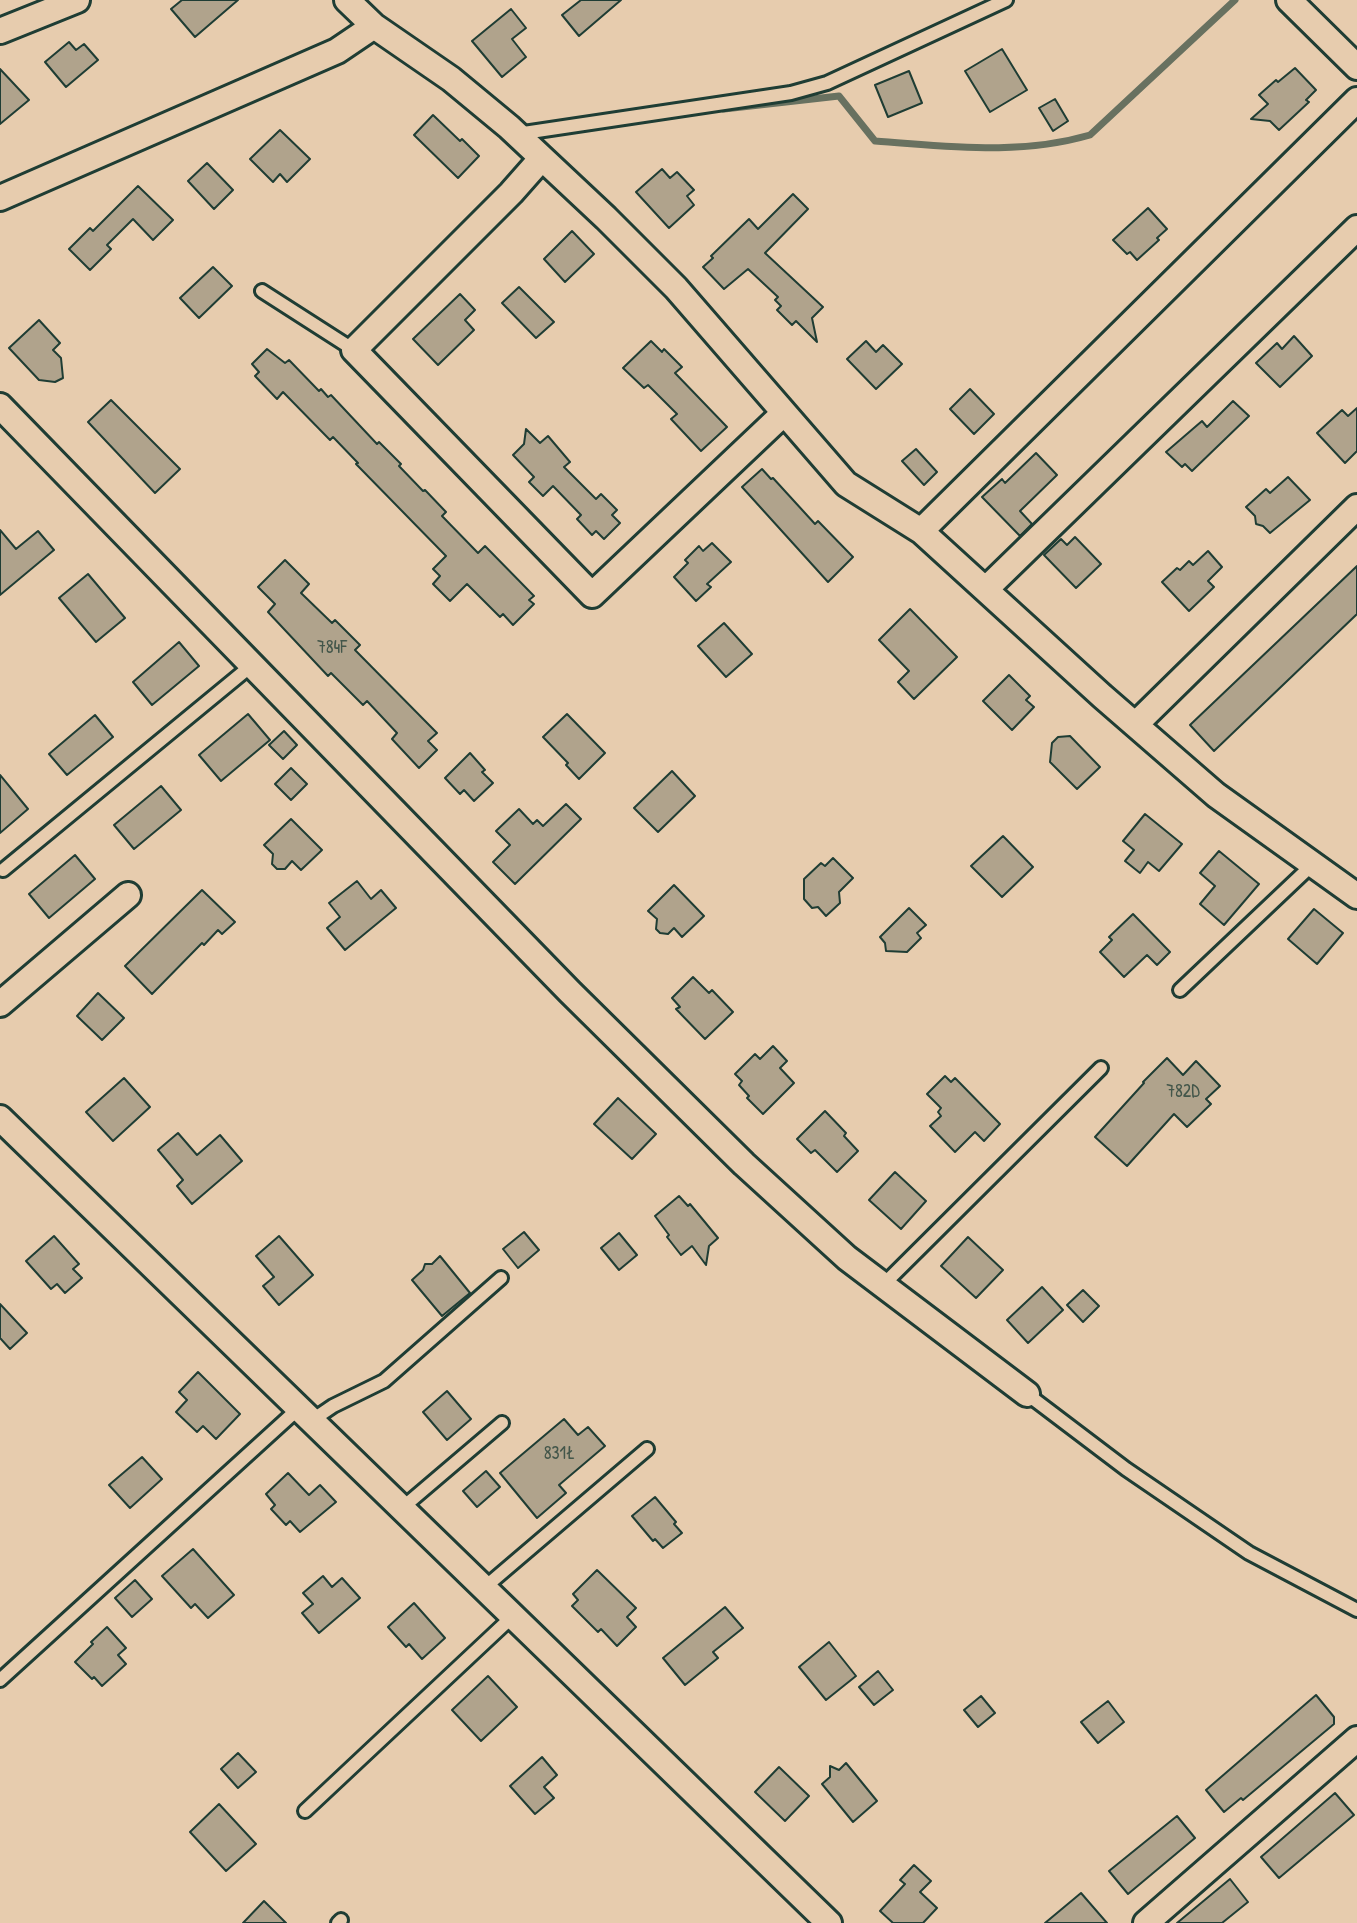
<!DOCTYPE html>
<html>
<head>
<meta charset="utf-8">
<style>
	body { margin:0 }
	canvas { display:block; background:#e7ccae }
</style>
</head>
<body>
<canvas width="1357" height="1923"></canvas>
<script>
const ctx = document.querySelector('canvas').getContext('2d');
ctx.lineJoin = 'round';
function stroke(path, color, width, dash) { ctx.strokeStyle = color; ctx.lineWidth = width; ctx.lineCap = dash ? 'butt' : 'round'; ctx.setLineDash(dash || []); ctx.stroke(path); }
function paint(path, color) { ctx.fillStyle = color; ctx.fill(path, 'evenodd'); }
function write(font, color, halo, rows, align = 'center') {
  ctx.font = font + ' "Patrick Hand",sans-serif'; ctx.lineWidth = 5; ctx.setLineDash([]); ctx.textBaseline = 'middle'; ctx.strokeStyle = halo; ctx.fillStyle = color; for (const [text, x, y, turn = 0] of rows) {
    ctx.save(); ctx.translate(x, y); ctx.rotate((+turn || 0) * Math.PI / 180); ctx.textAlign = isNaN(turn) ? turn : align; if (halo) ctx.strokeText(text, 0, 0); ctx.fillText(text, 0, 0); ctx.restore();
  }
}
const stream = new Path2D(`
	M724 109 839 96 875 141C949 146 1018 156 1090 135L1235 0`);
const building = new Path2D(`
	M182 0H238L195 37 171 9Z
	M581 0H621L579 36 562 15Z
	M511 9 526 28 512 39 526 57 502 77 472 41Z
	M69 42 76 50 84 44 98 60 66 87 45 62Z
	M1002 49 1027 90 990 112 965 71Z
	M1295 68 1316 90 1306 100 1309 102 1279 130 1270 121 1251 119 1268 104 1259 95 1276 80 1278 82Z
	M0 69 29 100 0 124Z
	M909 71 922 103 888 117 875 85Z
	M1055 99 1068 121 1053 131 1039 108Z
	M433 115 460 141 462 139 479 156 458 178 414 135Z
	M280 130 310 159 287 182 280 174 273 182 250 159Z
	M207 163 233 190 214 209 188 181Z
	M662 169 670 178 677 172 694 190 687 196 694 205 669 228 636 192Z
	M138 186 173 220 153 240 133 219 107 245 111 249 90 270 69 249 90 228 93 231Z
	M793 194 808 209 765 253 823 307 812 318 817 342 796 321 792 325 777 310 781 306 775 300 778 297 748 269 724 289 703 267 713 258 711 256 749 219 758 229Z
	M1148 208 1167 229 1157 238 1159 240 1137 260 1130 252 1127 254 1113 240Z
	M572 231 594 254 565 282 544 259Z
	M213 267 232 286 199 318 180 298Z
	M519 287 554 322 536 338 502 303Z
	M460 294 475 310 465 320 474 330 438 365 413 339Z
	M39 320 60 343 53 350 61 358 63 378 55 382 39 380 9 348Z
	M1294 336 1312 356 1280 387 1256 363 1277 343 1282 349Z
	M651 341 662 352 664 349 682 367 675 373 727 427 701 451 671 419 677 414 648 385 644 388 623 368Z
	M866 341 876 352 883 345 902 364 876 389 847 359Z
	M267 349 285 363 289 360 319 391 321 389 328 397 331 395 377 444 379 442 401 464 399 466 423 491 425 490 446 512 442 516 478 553 485 546 534 596 529 600 534 604 513 625 503 614 500 617 467 584 450 601 433 584 440 576 433 569 446 556 356 464 358 463 333 437 330 440 283 392 277 399 255 376 259 372 252 364Z
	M970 389 994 414 974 434 950 409Z
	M111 400 180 469 155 493 88 422Z
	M1233 401 1249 416 1192 471 1185 464 1182 467 1166 452 1202 421 1207 427Z
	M1357 408V451L1345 463 1317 433 1342 410 1348 416Z
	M526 429 540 443 548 436 570 462 564 467 596 499 601 494 617 510 612 515 620 523 604 539 596 531 592 535 577 519 581 515 553 486 543 496 529 482 534 477 513 455 524 444Z
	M916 449 937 472 924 485 902 461Z
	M1036 453 1057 475 1020 511 1032 524 1020 536 982 497 1002 479 1005 483Z
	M762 469 771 479 773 478 815 524 818 521 853 557 828 582 742 487Z
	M1288 477 1310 500 1270 533 1263 526 1256 524 1255 516 1246 507 1266 489 1270 493Z
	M0 530 16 549 38 531 54 550 0 595Z
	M1075 537 1101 564 1076 588 1044 555 1061 539 1067 545Z
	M712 543 731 562 707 584 711 587 696 601 674 577 688 563 685 560 699 546 703 551Z
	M1208 551 1222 567 1208 581 1214 587 1189 611 1162 582 1177 568 1180 570 1189 561 1193 565Z
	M285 560 309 584 301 593 332 623 335 620 360 645 355 650 437 733 428 741 437 750 419 768 392 739 397 733 367 701 363 705 331 673 328 676 268 612 275 604 258 587Z
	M1357 566V614L1214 751 1190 725Z
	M88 574 125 618 96 642 59 598Z
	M910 609 957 657 914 699 898 682 909 671 879 640Z
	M724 623 752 654 726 677 698 646Z
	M179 642 199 666 152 705 133 682Z
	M1009 675 1030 696 1026 700 1034 707 1012 730 983 701Z
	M248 714 270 740 221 781 199 755Z
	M567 714 605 753 579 779 566 765 568 763 543 737Z
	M95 715 113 737 67 775 49 754Z
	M284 731 297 745 283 759 269 745Z
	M1070 736 1100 767 1077 789 1050 762 1052 743 1058 737Z
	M470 753 485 770 482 772 493 783 474 801 464 790 460 794 445 778Z
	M291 768 307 784 291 800 275 784Z
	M672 771 695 796 658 832 634 808Z
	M0 775 28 809 0 833Z
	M161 786 181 810 134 849 114 825Z
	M566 804 581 819 515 884 493 862 510 845 496 831 519 809 533 824 537 820 543 826Z
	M1145 814 1182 844 1159 871 1148 862 1140 873 1125 861 1134 850 1123 841Z
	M291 819 322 850 301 870 292 861 285 869H277L272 864 273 854 264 845Z
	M1003 836 1033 867 1002 897 971 866Z
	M1219 851 1259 884 1224 925 1200 904 1215 886 1200 873Z
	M75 855 95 879 49 918 29 894Z
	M833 858 853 878 839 892 840 903 826 916 818 907 812 908 804 899V879L821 863 825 866Z
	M357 881 371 899 381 890 396 908 345 950 327 928 340 917 329 903Z
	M674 885 704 916 682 937 674 928 668 934 660 933 656 929 657 919 648 911Z
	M202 890 235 922 222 934 218 930 204 945 202 943 152 994 125 966Z
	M909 908 926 925 917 933 921 938 907 952 886 951 885 943 880 937Z
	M1314 909 1343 933 1317 964 1288 939Z
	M1133 914 1170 952 1157 965 1147 955 1124 977 1100 952 1112 940 1109 937Z
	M693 977 709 993 712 990 733 1012 705 1039 676 1009 680 1007 672 998Z
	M98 993 124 1018 102 1040 77 1016Z
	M773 1046 787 1061 780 1068 794 1083 763 1114 747 1098 749 1096 739 1085 742 1081 735 1074 755 1054 760 1059Z
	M1167 1058 1183 1075 1196 1061 1220 1086 1206 1099 1211 1104 1187 1127 1174 1114 1127 1166 1095 1137 1144 1083 1143 1082Z
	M945 1076 951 1082 955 1078 1000 1124 984 1141 975 1132 955 1152 930 1126 941 1116 938 1112 941 1108 927 1094Z
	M124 1078 150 1107 113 1141 86 1112Z
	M618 1098 656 1134 632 1159 594 1124Z
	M825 1111 846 1133 844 1136 858 1151 837 1172 815 1150 811 1153 797 1139Z
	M178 1133 197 1155 220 1135 242 1161 192 1204 177 1186 183 1180 158 1150Z
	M895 1172 926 1201 901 1229 869 1200Z
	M679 1196 688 1206 690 1204 718 1238 709 1246 706 1265 692 1246 681 1255 667 1237 669 1235 655 1216Z
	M524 1232 539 1250 518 1268 503 1249Z
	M619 1233 637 1255 619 1270 601 1248Z
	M54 1236 79 1264 73 1269 82 1278 65 1293 57 1284 51 1289 26 1261Z
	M279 1236 313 1275 279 1305 263 1286 274 1277 256 1256Z
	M968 1237 1003 1270 976 1298 941 1266Z
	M440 1256 470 1293 442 1316 412 1280 423 1270 425 1264H432Z
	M1042 1287 1063 1310 1028 1343 1007 1320Z
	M1083 1290 1099 1306 1083 1322 1067 1305Z
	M0 1304 27 1333 10 1349 0 1338Z
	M198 1372 240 1414 216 1439 203 1426 197 1432 176 1412 187 1400 179 1392Z
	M447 1391 471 1419 447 1440 423 1412Z
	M564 1419 578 1435 588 1427 605 1446 559 1485 566 1493 537 1518 500 1473Z
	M142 1457 162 1479 130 1508 109 1485Z
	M486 1471 500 1487 477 1507 463 1491Z
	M288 1473 309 1495 320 1485 336 1502 300 1532 290 1521 286 1525 271 1509 275 1505 266 1494Z
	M655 1497 676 1522 674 1524 682 1533 663 1548 655 1539 653 1541 632 1516Z
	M193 1549 234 1595 208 1618 195 1604 191 1608 162 1576Z
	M597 1570 636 1608 627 1617 636 1627 617 1646 601 1629 598 1632 572 1606 578 1600 573 1594Z
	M323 1576 332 1587 342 1578 360 1598 319 1633 302 1613 313 1604 303 1593Z
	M135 1580 152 1599 132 1617 115 1598Z
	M414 1603 445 1638 422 1659 409 1644 406 1647 388 1627Z
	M725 1607 743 1628 713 1652 718 1658 685 1685 663 1658Z
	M107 1627 126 1648 118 1655 126 1664 102 1686 94 1677 92 1679 75 1662 93 1644 91 1642Z
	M829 1642 856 1676 826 1700 799 1667Z
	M878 1671 893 1690 874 1705 859 1687Z
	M488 1676 517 1707 481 1741 452 1710Z
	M1316 1695 1334 1717V1724L1243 1800 1241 1798 1224 1812 1206 1790Z
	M981 1696 995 1713 978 1727 964 1710Z
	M1108 1701 1124 1722 1098 1743 1081 1722Z
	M238 1753 256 1772 238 1788 221 1769Z
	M542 1757 557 1775 544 1787 554 1798 535 1814 510 1786Z
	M846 1763 877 1801 853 1822 822 1784 830 1777V1766L839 1770Z
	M779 1767 809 1796 785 1821 755 1792Z
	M1335 1793 1354 1815 1279 1878 1261 1857Z
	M219 1804 256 1844 226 1871 190 1832Z
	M1177 1816 1195 1838 1128 1894 1109 1871Z
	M914 1865 931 1881 920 1892 937 1908 923 1923H893L880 1911 905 1884 900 1880Z
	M1230 1879 1248 1902 1222 1923H1177Z
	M1081 1893 1107 1923H1045Z
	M264 1901 286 1923H243Z`);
const service = new Path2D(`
	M517 134 791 93 827 83 1006 0
	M262 291 354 350
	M3 870 252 665
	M1180 990 1313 864
	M883 1285 1101 1068
	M1027 1394 1126 1469 1249 1553 1357 1610
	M311 1421 333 1406 384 1381 501 1278
	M401 1509 502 1423
	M484 1588 647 1449
	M0 1680 298 1409
	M305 1811 513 1616
	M338 1923 341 1920`);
const minor = new Path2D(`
	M347 0 374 26 451 79 509 127 606 218 676 288 846 484 921 531 1102 696 1216 795 1357 896
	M1289 0 1357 67
	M0 31 77 0
	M541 159 511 193 354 350 592 595 783 414
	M0 198 337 51 374 26
	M0 406 570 992 744 1164 847 1258 1027 1394
	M921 531 1357 100
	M986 589 1357 228
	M1136 724 1357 507
	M0 1004 128 895
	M0 1118 829 1923
	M1146 1923 1357 1739`);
const numberNames = [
	["784F",332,648],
	["782D",1183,1092],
	["831Ł",559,1454]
];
stroke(stream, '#687160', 7);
paint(building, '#b0a38c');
stroke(building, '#1f3d34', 2);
stroke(service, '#1f3d34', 18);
stroke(minor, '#1f3d34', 30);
stroke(service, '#e7ccae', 12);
stroke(minor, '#e7ccae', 24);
write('18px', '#43564a', null, numberNames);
</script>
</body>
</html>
